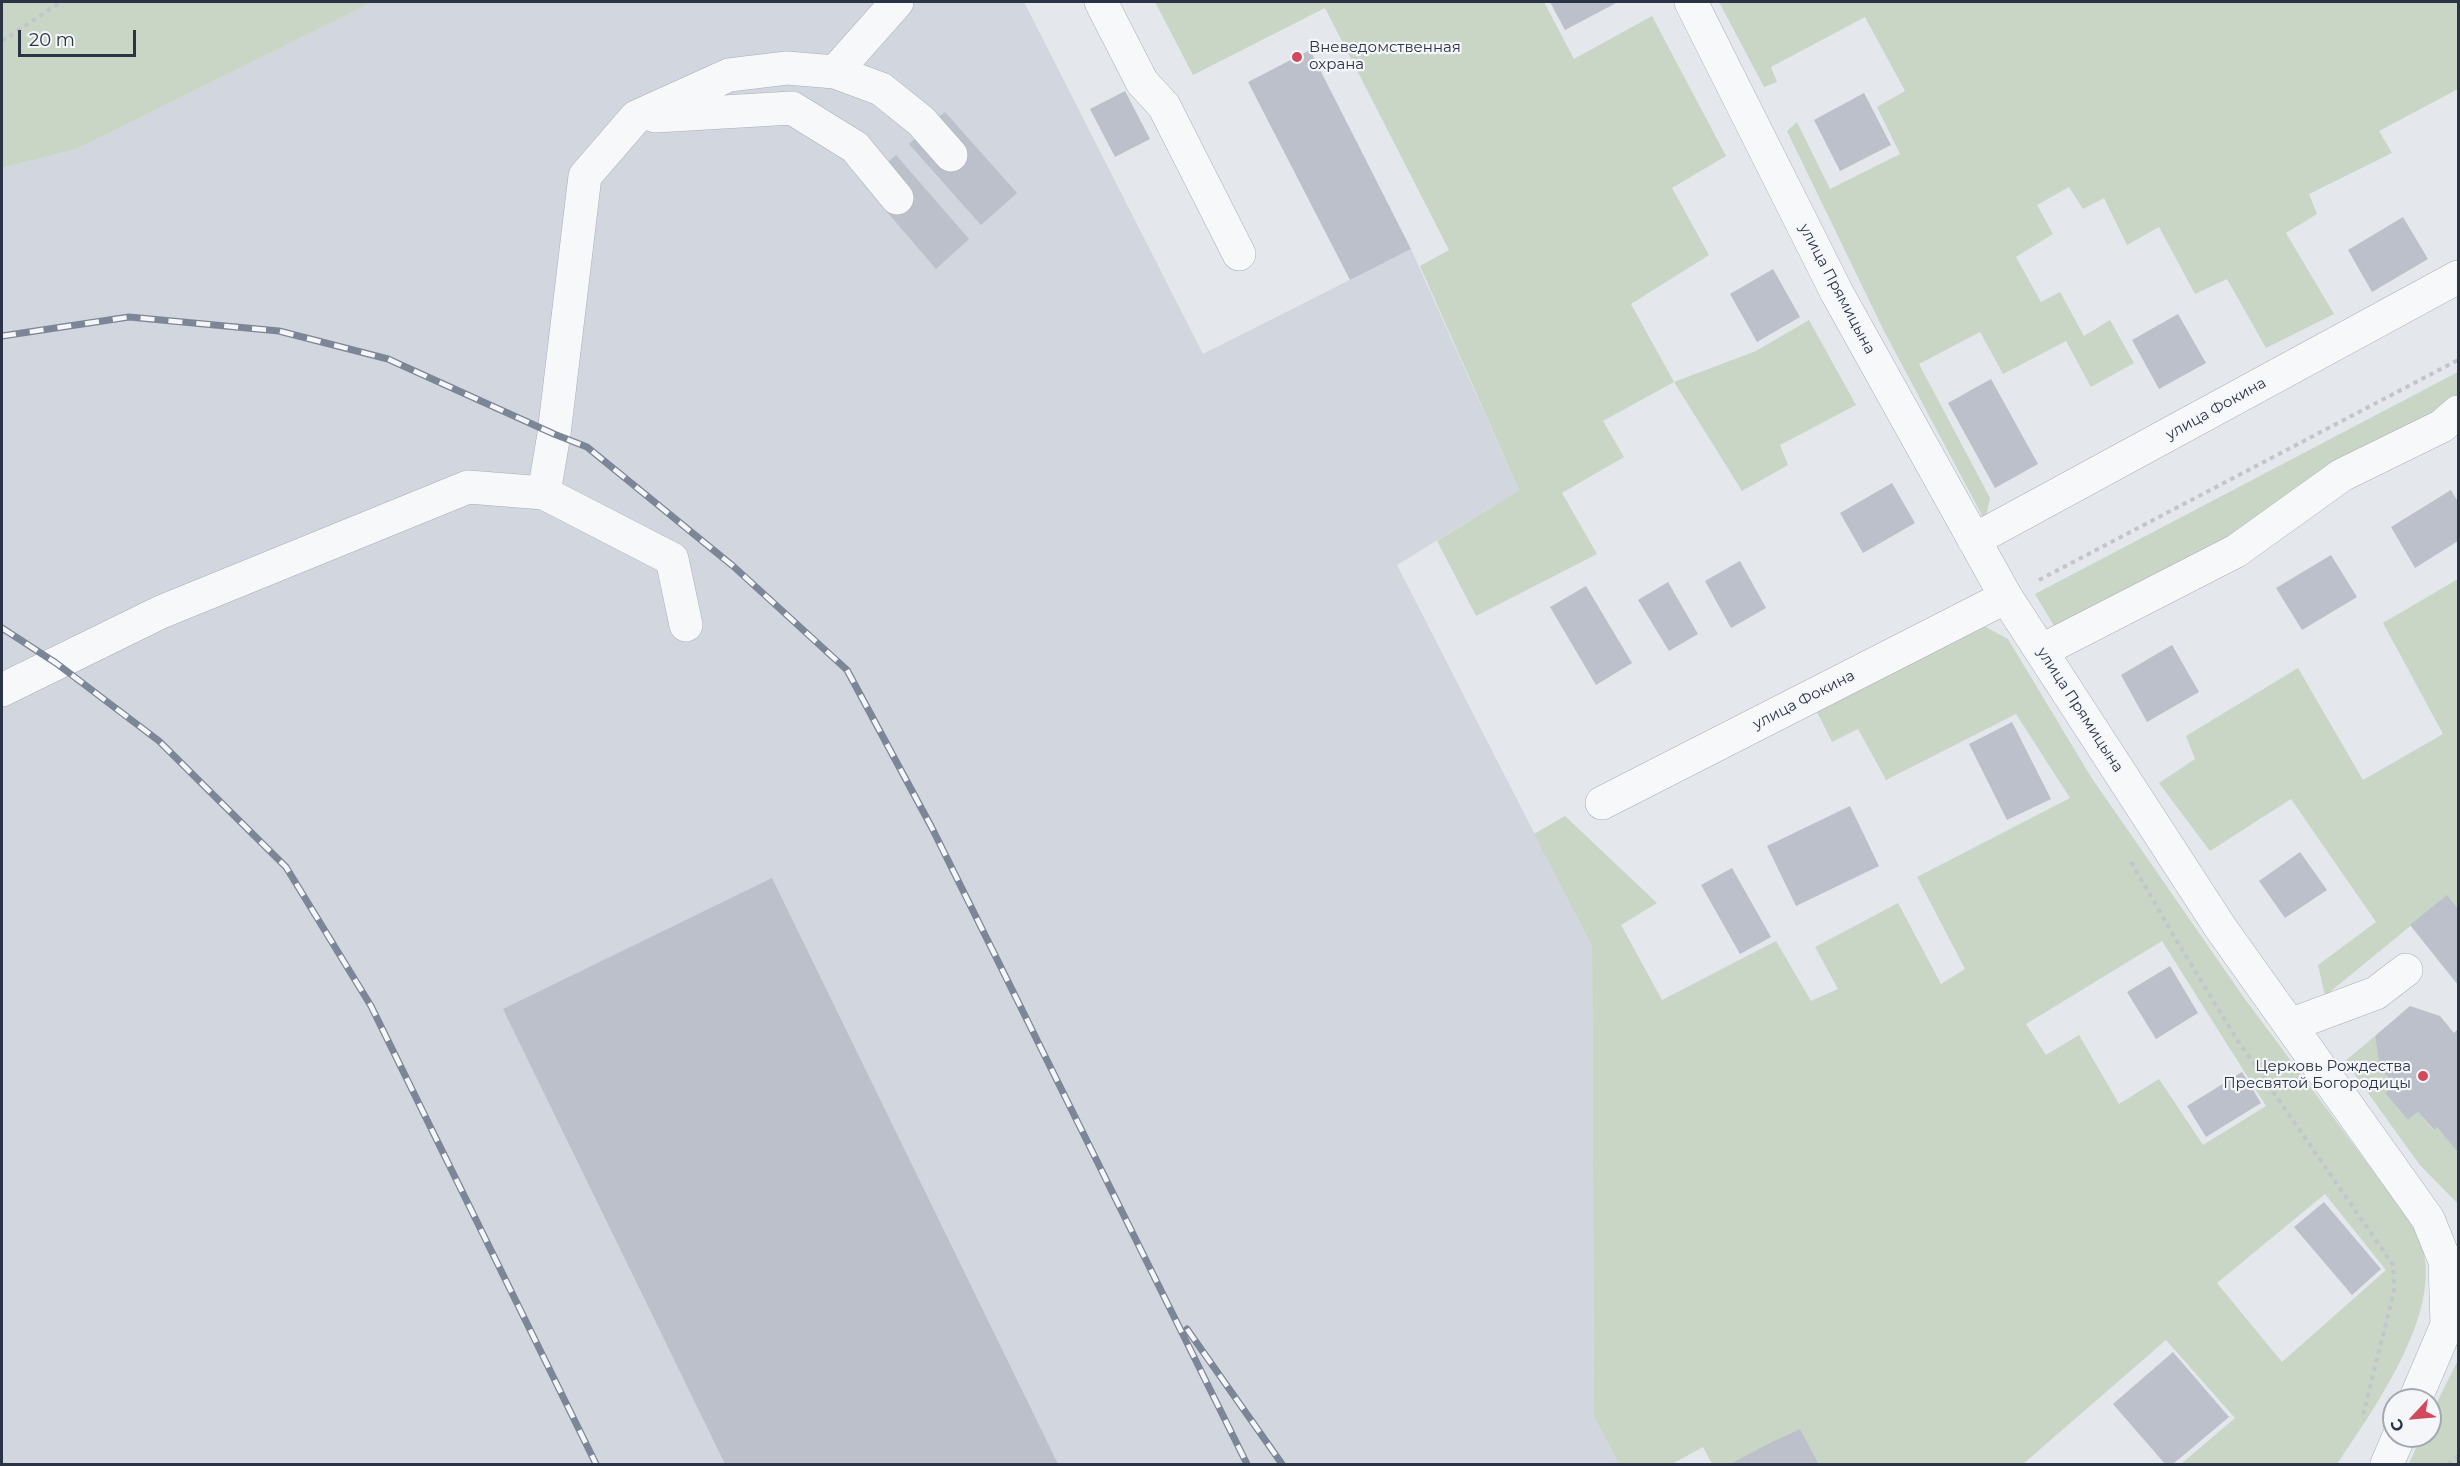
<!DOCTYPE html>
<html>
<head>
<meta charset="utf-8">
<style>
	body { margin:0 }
	#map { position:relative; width:2460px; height:1466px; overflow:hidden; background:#e4e7ec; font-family:Montserrat,sans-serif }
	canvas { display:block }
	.frame { position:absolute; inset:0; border:3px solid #2b3445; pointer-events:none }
	.north { position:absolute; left:2382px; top:1388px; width:60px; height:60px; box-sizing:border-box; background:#f4f6f9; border:2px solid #a4a8b1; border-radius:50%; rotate:244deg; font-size:16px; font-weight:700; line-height:24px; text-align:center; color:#2b3445 }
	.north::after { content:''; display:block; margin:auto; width:21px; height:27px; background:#d1495b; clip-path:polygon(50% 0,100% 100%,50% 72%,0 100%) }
	.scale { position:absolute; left:18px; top:30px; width:118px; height:27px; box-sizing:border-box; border:3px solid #2b3445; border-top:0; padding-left:8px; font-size:18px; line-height:21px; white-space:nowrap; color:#2b3445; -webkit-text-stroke:4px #f4f6f9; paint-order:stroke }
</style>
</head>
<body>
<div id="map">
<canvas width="2460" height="1466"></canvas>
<div class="frame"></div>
<div class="north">С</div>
<div class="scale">20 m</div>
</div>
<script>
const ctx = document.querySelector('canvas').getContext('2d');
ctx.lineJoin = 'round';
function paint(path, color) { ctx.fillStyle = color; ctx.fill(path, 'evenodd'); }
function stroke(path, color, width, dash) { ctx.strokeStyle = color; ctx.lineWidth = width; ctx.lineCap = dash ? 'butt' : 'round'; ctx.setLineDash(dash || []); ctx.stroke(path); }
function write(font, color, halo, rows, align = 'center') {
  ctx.font = font + ' Montserrat,sans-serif'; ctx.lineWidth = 4.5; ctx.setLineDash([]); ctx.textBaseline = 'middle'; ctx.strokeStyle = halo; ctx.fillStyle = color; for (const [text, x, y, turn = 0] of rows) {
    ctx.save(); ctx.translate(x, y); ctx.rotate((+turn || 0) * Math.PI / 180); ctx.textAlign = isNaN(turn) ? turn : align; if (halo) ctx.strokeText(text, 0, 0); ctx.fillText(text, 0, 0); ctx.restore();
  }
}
const built = new Path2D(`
	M373 2H1024L1203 354 1411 249 1519 490 1397 565 1592 946 1594 1417 1619 1464H2V168L77 149Z`);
const green = new Path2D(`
	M2 2H373L77 149 2 168Z
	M1155 2H1544L1574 59 1652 16 1726 156 1672 188 1709 255 1631 304 1674 382 1756 351 1809 320 1856 405 1780 445 1788 465 1742 491 1674 382 1603 421 1624 457 1562 493 1597 554 1476 616 1437 541 1519 490 1420 266 1449 250 1325 8 1193 75Z
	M1719 2H2458V89L2379 131 2392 153 2309 194 2317 214 2286 233 2334 314 2266 348 2227 279 2195 294 2159 227 2127 245 2104 198 2083 209 2069 187 2037 205 2053 234 2016 257 2041 302 2060 292 2084 336 2110 320 2134 363 2091 387 2066 341 2003 374 1980 332 1919 364 1990 498 1985 521 1883 329 1787 131 1797 122 1830 189 1900 154 1877 107 1905 91 1865 17 1771 67 1777 82 1764 87Z
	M2458 372V397L2227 545 2057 631 2035 594Z
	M2458 579V909L2447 896 2325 996 2318 965 2376 922 2291 799 2210 851 2159 783 2195 759 2186 736 2298 668 2363 780 2443 734 2383 623Z
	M1984 626 2008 639 2091 777 2242 995 2405 1214C2410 1224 2419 1235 2422 1246 2443 1314 2372 1411 2337 1464H2181L2235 1418 2166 1340 2023 1464H1819L1800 1429 1730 1464H1712L1703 1447 1672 1464H1619L1594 1417 1592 946 1534 834 1565 816 1657 903 1621 925 1662 1000 1776 941 1811 1001 1838 989 1815 947 1898 903 1941 984 1965 969 1917 877 2070 798 2016 714 1886 780 1858 729 1832 742 1817 712ZM2162 941 2266 1106 2203 1145 2159 1079 2119 1104 2079 1035 2046 1055 2026 1024ZM2325 1194 2386 1270 2282 1362 2217 1283Z
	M2375 1036 2380 1068 2394 1084 2385 1093 2408 1120 2418 1112 2433 1130 2437 1127 2458 1153V1204L2419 1164 2345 1061Z
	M2458 1356V1464H2409L2421 1436H2430V1416L2457 1362Z`);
const building = new Path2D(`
	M1550 2H1618L1565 30Z
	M1310 50 1411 249 1350 280 1248 82Z
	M1125 91 1150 139 1115 157 1090 109Z
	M1864 93 1891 145 1840 171 1814 120Z
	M945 112 1017 193 981 225 909 144Z
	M896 155 969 239 936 269 863 184Z
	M2403 217 2428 259 2372 292 2348 250Z
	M1773 269 1800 317 1757 342 1730 294Z
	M2178 314 2206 363 2159 389 2132 340Z
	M1991 379 2038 464 1995 488 1948 403Z
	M1892 483 1915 523 1863 553 1840 513Z
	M2451 490 2458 502V541L2415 568 2391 527Z
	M2331 555 2357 597 2302 630 2276 588Z
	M1740 561 1766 608 1731 628 1705 581Z
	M1668 582 1698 634 1669 651 1638 600Z
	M1586 586 1632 663 1596 685 1550 607Z
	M2172 645 2199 692 2147 722 2121 675Z
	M2012 722 2051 799 2007 820 1969 744Z
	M1850 806 1879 866 1796 906 1767 846Z
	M2300 852 2327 890 2285 918 2259 881Z
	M1732 868 1771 937 1740 954 1701 885Z
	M772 878 1058 1464H725L503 1009Z
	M2447 895 2458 909V985L2410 925Z
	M2170 966 2198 1013 2156 1039 2127 992Z
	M2410 1006 2440 1016 2454 1033 2458 1029V1153L2437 1127 2434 1130 2418 1112 2408 1120 2385 1093 2394 1084 2380 1068 2375 1036Z
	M2242 1072 2261 1103 2206 1137 2187 1106Z
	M2324 1202 2381 1269 2352 1295 2294 1227Z
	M2173 1352 2229 1417 2173 1464H2165L2113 1404Z
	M1800 1429 1819 1464H1730L1772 1442Z`);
const path = new Path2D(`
	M2 41 61 2
	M2039 580 2458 360
	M2131 862 2178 943 2238 1041 2393 1265 2394 1291 2363 1415 2365 1420
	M2448 1464 2458 1456`);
const minor = new Path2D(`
	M1101 2 1142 82 1164 106 1239 254
	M1691 2 1837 293 2006 597 2220 927 2428 1219 2445 1261 2447 1325 2415 1400
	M835 72 897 2
	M655 116 792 108 855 147 897 198
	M544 493 554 434 585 176 636 117 729 75 787 68 835 72 881 89 921 121 951 155
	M1974 540 2458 277
	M2041 651 2236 551 2342 475 2442 426 2458 412
	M2 690 161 612 468 487 544 493 672 559 686 625
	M1602 803 2006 597
	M2290 1025 2376 993 2406 970
	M2387 1464 2399 1436`);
const rail = new Path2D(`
	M2 336 129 317 279 331 388 359 554 434 587 447 733 566 847 670 932 828 1247 1464
	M2 628 56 663 159 741 286 867 371 1006 596 1464
	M1187 1329 1282 1464`);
const markers = [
	[1297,57,6,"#d1495b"],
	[2423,1076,6,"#d1495b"]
];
const poiNames = [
	["Вневедомственная",1309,48],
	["охрана",1309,65],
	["Церковь Рождества",2411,1067,"right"],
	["Пресвятой Богородицы",2411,1084,"right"]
];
const streetNames = [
	["улица Прямицына",1837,289,62],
	["улица Фокина",2216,409,-29],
	["улица Фокина",1804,700,-27],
	["улица Прямицына",2080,710,57]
];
paint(built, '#d2d6de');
paint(green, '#c9d6c5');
paint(building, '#bbc0ca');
stroke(minor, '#a9aeb7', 34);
stroke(path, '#c2c5cb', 4, [4.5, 4.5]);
stroke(minor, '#f7f8fa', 33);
stroke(rail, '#7d8696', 7);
stroke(rail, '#f4f6f9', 4.5, [14]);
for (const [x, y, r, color] of markers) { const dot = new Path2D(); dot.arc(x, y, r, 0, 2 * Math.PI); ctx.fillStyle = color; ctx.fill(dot); stroke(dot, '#f4f6f9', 2); }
write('15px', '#2b3445', '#f4f6f9', poiNames, 'left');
write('15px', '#2b3445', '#f4f6f9', streetNames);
</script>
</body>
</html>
